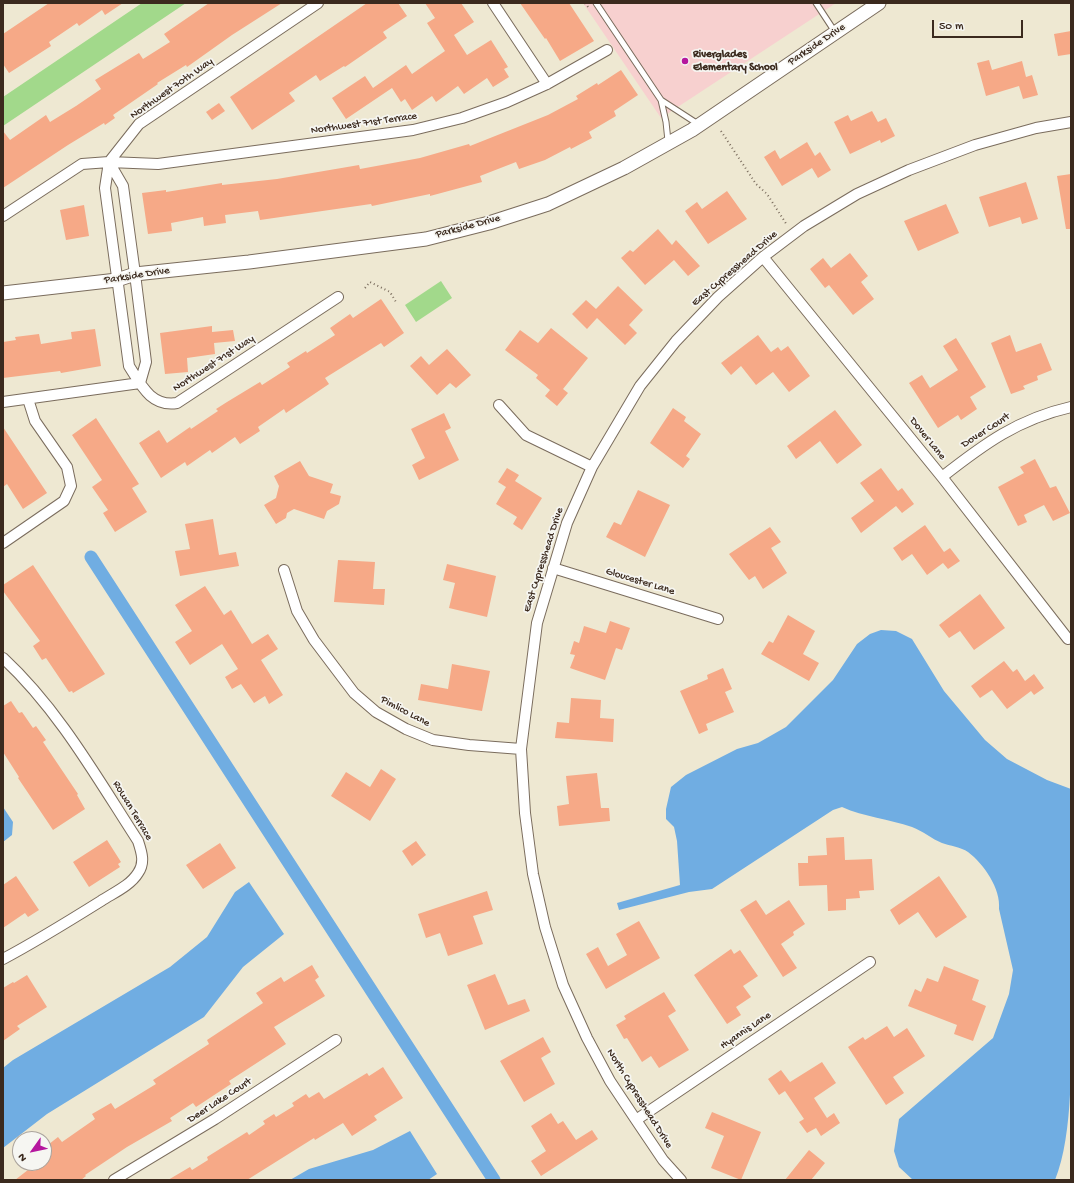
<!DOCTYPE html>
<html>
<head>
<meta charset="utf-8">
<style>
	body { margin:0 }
	#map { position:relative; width:1074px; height:1183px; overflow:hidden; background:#eee8d2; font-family:"Gochi Hand",sans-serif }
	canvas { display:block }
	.frame { position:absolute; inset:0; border:4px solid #3b2a1e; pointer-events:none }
	.north { position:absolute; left:12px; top:1131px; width:40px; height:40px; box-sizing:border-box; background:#f6f6f2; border:1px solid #aba49d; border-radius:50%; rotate:237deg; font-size:11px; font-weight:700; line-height:16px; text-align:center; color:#3b2a1e }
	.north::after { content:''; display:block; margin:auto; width:14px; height:18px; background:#b5179e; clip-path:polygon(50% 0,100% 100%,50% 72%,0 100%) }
	.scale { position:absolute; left:932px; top:20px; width:91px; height:18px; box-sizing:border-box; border:2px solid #3b2a1e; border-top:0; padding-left:5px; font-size:12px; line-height:14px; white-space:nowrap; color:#3b2a1e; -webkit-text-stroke:3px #f6f6f2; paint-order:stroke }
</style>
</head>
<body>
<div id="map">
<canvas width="1074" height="1183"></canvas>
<div class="frame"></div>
<div class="north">N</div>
<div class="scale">50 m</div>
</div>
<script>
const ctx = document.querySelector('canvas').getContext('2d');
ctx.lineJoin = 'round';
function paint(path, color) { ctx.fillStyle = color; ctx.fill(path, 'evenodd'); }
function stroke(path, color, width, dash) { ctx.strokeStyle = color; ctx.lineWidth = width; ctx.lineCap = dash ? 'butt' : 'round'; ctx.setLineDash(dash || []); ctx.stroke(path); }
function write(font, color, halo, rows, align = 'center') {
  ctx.font = font + ' "Gochi Hand",sans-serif'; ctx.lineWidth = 3.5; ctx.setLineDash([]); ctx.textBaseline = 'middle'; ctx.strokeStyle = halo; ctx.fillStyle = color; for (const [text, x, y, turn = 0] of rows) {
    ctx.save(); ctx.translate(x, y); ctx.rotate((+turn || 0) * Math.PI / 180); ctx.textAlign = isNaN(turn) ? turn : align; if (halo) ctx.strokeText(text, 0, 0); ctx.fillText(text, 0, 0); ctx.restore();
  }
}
const built = new Path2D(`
	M583 3H836L661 118Z`);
const green = new Path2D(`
	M142 3H186L3 126V97Z
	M441 281 452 298 416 322 405 305Z`);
const water = new Path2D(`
	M881 630 896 631 912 639 944 691 985 740 1007 759 1047 780 1071 789C1071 860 1071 932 1071 1003 1071 1054 1074 1134 1055 1180H913L899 1167 894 1151 899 1119 993 1038 1009 994 1013 970 999 909C1001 889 984 864 968 852 961 847 950 846 942 843 932 839 923 831 912 827 889 819 864 817 842 807L833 810 712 889 689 892 619 910 617 903 680 885 677 841 674 827 666 819V809L671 787 686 775 737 749 758 743 786 727 833 680 857 644 870 634Z
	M3 807 13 822 12 835 3 842Z
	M249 882 284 934 243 967 204 1017 47 1114 3 1148V1068L13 1060 170 967 207 937 235 892Z
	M410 1131 437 1174 428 1180H290L309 1169 373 1150Z`);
const canal = new Path2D(`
	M91 557 494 1180`);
const building = new Path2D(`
	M49 3H123L105 15 102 10 79 26 77 23 49 42 51 46 9 73 3 64V34Z
	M209 3H282L232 35 187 67 186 65 157 83 158 84 113 115 115 118 105 125 104 123 68 145 3 188V131L10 140 46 115 50 122 76 106 101 89 95 80 139 53 143 59 170 42 164 34Z
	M367 3H398L407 16 383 32 387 38 345 67 344 66 320 81 316 75 289 93 295 101 252 130 230 97Z
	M425 3H461L474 22 454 35 467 55 491 40 508 67 504 69 509 77 493 87 487 78 464 94 458 86 436 102 432 96 412 110 405 99 401 102 392 88 346 119 332 98 365 76 373 88 406 65 412 74 445 51 427 23 435 18Z
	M520 3H569L594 41 560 61 546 38 545 39Z
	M1071 31V54L1058 56 1054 34Z
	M989 60 992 70 1022 61 1026 77 1032 75 1038 95 1023 99 1019 86 986 96 977 63Z
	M621 70 638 95 614 111 616 116 589 132 592 138 571 149 570 147 545 160 519 169 516 162 480 176 482 182 430 196V194L372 206 371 204 260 220 258 211 225 215 226 223 204 226 203 217 171 223 172 231 148 234 142 193 166 190V192L222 183V185L277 179 359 165 360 169 420 158 469 144 470 146 548 115 578 99 576 96 597 83 598 85Z
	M219 103 225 111 212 120 206 112Z
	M872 111 878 122 886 118 895 136 881 143 880 140 850 154 834 122 848 115 851 121Z
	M807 142 815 156 820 152 831 170 818 178 812 168 782 186 764 157 775 150 780 159Z
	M1071 174V229H1066L1057 176Z
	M1026 182 1038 219 1022 224 1020 217 989 227 979 197Z
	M727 191 747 219 708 244 685 211 697 202 702 209Z
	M946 204 959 233 918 251 904 221Z
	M84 205 89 236 66 240 60 210Z
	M658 229 672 245 676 240 700 266 688 276 674 260 645 285 621 258 630 250 633 252Z
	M850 253 868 276 861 282 874 299 853 315 829 285 825 288 810 269 823 258 831 268Z
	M618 286 643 310 629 325 637 333 625 345 597 318 587 329 572 314 586 300 596 309Z
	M381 299 404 333 384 347 381 343 325 378 329 384 286 413 284 409 258 427 260 431 240 444 235 437 212 453 210 450 187 466 185 462 161 478 139 443 159 430 167 443 190 427 191 429 218 411 216 409 227 402 260 382 262 385 290 367 287 363 306 351 307 353 335 335 330 328 350 314 353 318Z
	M212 326V332L233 330 235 341 214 343 215 354 187 358 188 372 165 374 160 333Z
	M551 328 588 358 563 389 568 393 557 406 545 396 550 390 536 378 538 375 505 350 520 330 538 343Z
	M95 329 101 366 61 373 60 371 3 378V342L16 340 15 337 39 334 41 344 72 339 71 332Z
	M758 335 771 352 778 347 781 351 788 346 810 376 789 392 773 372 756 385 741 366 731 375 721 363Z
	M1010 335 1016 352 1041 343 1052 370 1037 376 1038 380 1023 386 1025 389 1011 394 991 343Z
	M956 338 986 387 970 397 977 409 961 420 958 415 938 428 909 383 922 375 930 388 958 370 943 346Z
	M447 349 471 375 456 388 450 383 437 395 410 366 421 356 429 365Z
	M673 408 686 417 684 421 701 434 686 456 690 459 683 468 650 443Z
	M835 410 862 445 837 464 820 441 796 459 787 446Z
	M444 413 451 428 445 431 459 460 419 480 412 465 425 458 411 429Z
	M96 418 139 484 132 488 147 512 115 532 103 513 108 510 92 487 102 480 72 435Z
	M3 427 47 493 23 509 7 484 3 487Z
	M1035 459 1050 488 1056 486 1070 513 1053 521 1044 505 1024 515 1027 522 1018 526 998 487 1024 473 1020 467Z
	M300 461 309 476 333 484 330 493 341 496 339 504 327 511 324 519 294 509 287 513 286 518 276 524 264 505 276 498 279 486 274 476Z
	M507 468 519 475 515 481 542 498 522 530 513 524 517 517 496 504 506 487 498 482Z
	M881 468 898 491 902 488 914 504 902 513 896 506 861 533 851 518 874 501 860 483Z
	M638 490 670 505 645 557 606 537 614 522 621 525Z
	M213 519 219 555 236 552 239 566 180 576 175 551 190 549 185 524Z
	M925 525 944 552 950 548 960 561 948 569 943 563 927 575 912 554 902 561 893 548Z
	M770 527 781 542 771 548 787 573 763 589 755 576 749 580 729 554Z
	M338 560 375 562 373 589H385L384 605 334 602Z
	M447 564 496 576 487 617 449 608 455 583 443 580Z
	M33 565 105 674 73 693 72 691 69 692 46 658 42 660 33 646 40 641 3 591V585Z
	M205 586 224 615 231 610 252 644 268 634 278 649 261 660 283 695 269 704 265 696 254 703 241 684 232 689 225 677 238 669 222 644 190 665 175 642 192 631 175 605Z
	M980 594 1005 628 974 650 960 631 949 638 939 625Z
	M788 615 815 631 803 654 819 663 809 681 761 654 769 641 773 643Z
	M610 621 630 628 622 650 616 648 605 680 570 668 575 655 570 654 574 641 579 643 584 626 606 633Z
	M1004 661 1013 672 1017 669 1025 681 1034 674 1044 688 1034 695 1031 691 1007 709 992 690 980 698 971 686Z
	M452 664 490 671 482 711 418 700 421 684 448 689Z
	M723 668 732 689 725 692 734 712 706 724 708 730 699 734 680 691 708 679 707 675Z
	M571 698 601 700 600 718 614 719 613 742 555 738 557 722 569 723Z
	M11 701 19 713 22 712 33 728 36 726 46 740 43 742 78 794 77 795 85 809 53 830 18 778 19 777 3 752V706Z
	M381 769 396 779 370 821 331 796 346 772 370 787Z
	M597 773 601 808H609L610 821 559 826 557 806 569 804 566 776Z
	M844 837 845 860 872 859 874 890 859 891 860 898 846 899V910L828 911 827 885 799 886 798 863H808V856L827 855 826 838Z
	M107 840 121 862 118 864 120 867 89 887 73 862Z
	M416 841 426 855 412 866 402 851Z
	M220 843 236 868 203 889 186 865Z
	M16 876 39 910 28 917 25 913 3 928V885Z
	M939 876 967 917 936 938 918 912 899 925 890 910Z
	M487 891 493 910 473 916 483 944 448 956 440 933 426 938 418 914Z
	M756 900 766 915 789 900 805 924 793 932 794 935 781 944 797 968 783 977 740 910Z
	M639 921 660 958 606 989 586 954 598 947 608 966 627 955 616 934Z
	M731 949 734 954 740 950 758 976 743 986 751 997 736 1007 741 1015 727 1024 694 975Z
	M312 965 319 977 315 980 325 996 274 1027 286 1044 229 1081 231 1084 196 1107 193 1103 170 1118 172 1121 127 1147 85 1175 86 1176 81 1180H15L37 1163H44V1148L58 1137 62 1142 95 1119 92 1114 111 1103 115 1109 156 1084 153 1080 209 1044 207 1040 263 1003 256 993 281 977 284 982Z
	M944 966 979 980 972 1000 986 1006 973 1041 954 1034 957 1025 908 1006 915 989 921 992 927 978 938 982Z
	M495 974 508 1005 525 999 530 1011 485 1030 467 985Z
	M27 975 47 1007 17 1026 20 1029 3 1041V988L13 982 14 983Z
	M664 992 676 1011 668 1016 689 1050 659 1068 651 1056 642 1062 627 1038 624 1039 616 1025 626 1019 624 1016Z
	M887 1026 894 1037 907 1028 925 1056 893 1077 904 1093 886 1105 848 1047 863 1037 865 1040Z
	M543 1037 551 1052 541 1058 555 1084 524 1102 500 1061Z
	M822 1062 836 1083 814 1098 827 1118 834 1113 840 1123 821 1136 816 1128 807 1133 799 1122 804 1119 785 1091 779 1095 768 1079 781 1070 790 1082Z
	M383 1067 403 1098 374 1116 377 1120 352 1136 343 1123 315 1140 314 1138 247 1180H168L190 1167 192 1170 208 1160 207 1157 247 1132 249 1135 265 1124 263 1121 274 1114 276 1117 294 1106 292 1103 306 1094 309 1098 319 1092 324 1099 367 1073 369 1076Z
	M712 1112 761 1132 741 1180 711 1168 724 1136 705 1128Z
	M551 1113 558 1124 563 1121 576 1140 592 1130 598 1139 541 1176 531 1161 546 1151 531 1126Z
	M809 1150 825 1163 811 1180H785Z`);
const path = new Path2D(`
	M585 3 588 7
	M721 131 756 184 767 194 787 225
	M365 288 370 282 390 292 396 302`);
const service = new Path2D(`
	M596 3 661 100 666 122 668 141
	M816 3 835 32
	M661 100 698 124`);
const minor = new Path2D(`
	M493 3 547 84
	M109 162 158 164 413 130 462 118 507 102 547 84 607 50
	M109 162 105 188 129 366C141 385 151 407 177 403L338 297
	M109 162 123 186 135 274 146 362 140 383
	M3 216 82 164 109 162 139 124 318 3
	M763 257 942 477 1068 639
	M3 402 140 383
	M499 405 526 435 592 467
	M942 477C984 444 1018 419 1071 407
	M3 543 64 501 71 486 67 467 35 421 28 399
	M553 568 718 619
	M284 570 297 611 314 640 354 693 376 712 406 729 433 740 469 745 521 749
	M3 658C59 710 97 778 138 841 142 853 145 863 138 873 130 886 113 893 101 901 69 921 37 941 3 959
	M636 1120 870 962
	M114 1180 215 1119 336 1040
	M681 1180 663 1160 636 1120 610 1081 587 1038 563 985 545 927 533 874 525 813 521 749 537 623 567 523 592 467 640 386 676 341 718 297 763 257 804 226 857 194 909 170 975 145 1036 128 1071 122`);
const tertiary = new Path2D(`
	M3 293 117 280 135 274 249 262 426 239 489 223 548 204 624 168 692 130 879 3`);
const markers = [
	[685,61,4,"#b5179e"]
];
const streetNames = [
	["Parkside Drive",817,45,-34],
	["Northwest 70th Way",172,89,-35],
	["Northwest 71st Terrace",364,124,-8],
	["Parkside Drive",468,227,-15],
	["East Cypresshead Drive",735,269,-41],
	["Parkside Drive",137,276,-9],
	["Northwest 71st Way",214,364,-33],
	["Dover Court",986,431,-33],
	["Dover Lane",927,439,51],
	["East Cypresshead Drive",544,560,-72],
	["Gloucester Lane",640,582,17],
	["Pimlico Lane",405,712,28],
	["Rowan Terrace",132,811,59],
	["Hyannis Lane",746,1031,-34],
	["North Cypresshead Drive",639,1099,58],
	["Deer Lake Court",220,1101,-33]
];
const poiNames = [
	["Riverglades",693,55],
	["Elementary School",693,68]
];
paint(built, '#f7d0cf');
paint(green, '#a2d98b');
paint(water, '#70ade2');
stroke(canal, '#70ade2', 13);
paint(building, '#f6a987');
stroke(service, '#7a6c5d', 7);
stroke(minor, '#7a6c5d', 12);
stroke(tertiary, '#7a6c5d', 15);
stroke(path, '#7a6c5d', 2, [1, 3]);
stroke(service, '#fff', 5);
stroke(minor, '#fff', 10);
stroke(tertiary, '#fff', 13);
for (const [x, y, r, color] of markers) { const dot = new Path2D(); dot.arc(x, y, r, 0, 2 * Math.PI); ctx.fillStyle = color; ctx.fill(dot); stroke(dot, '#f6f6f2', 1.5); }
write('11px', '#3b2a1e', '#f6f6f2', streetNames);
write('bold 11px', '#3b2a1e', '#f6f6f2', poiNames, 'left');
</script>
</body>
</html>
